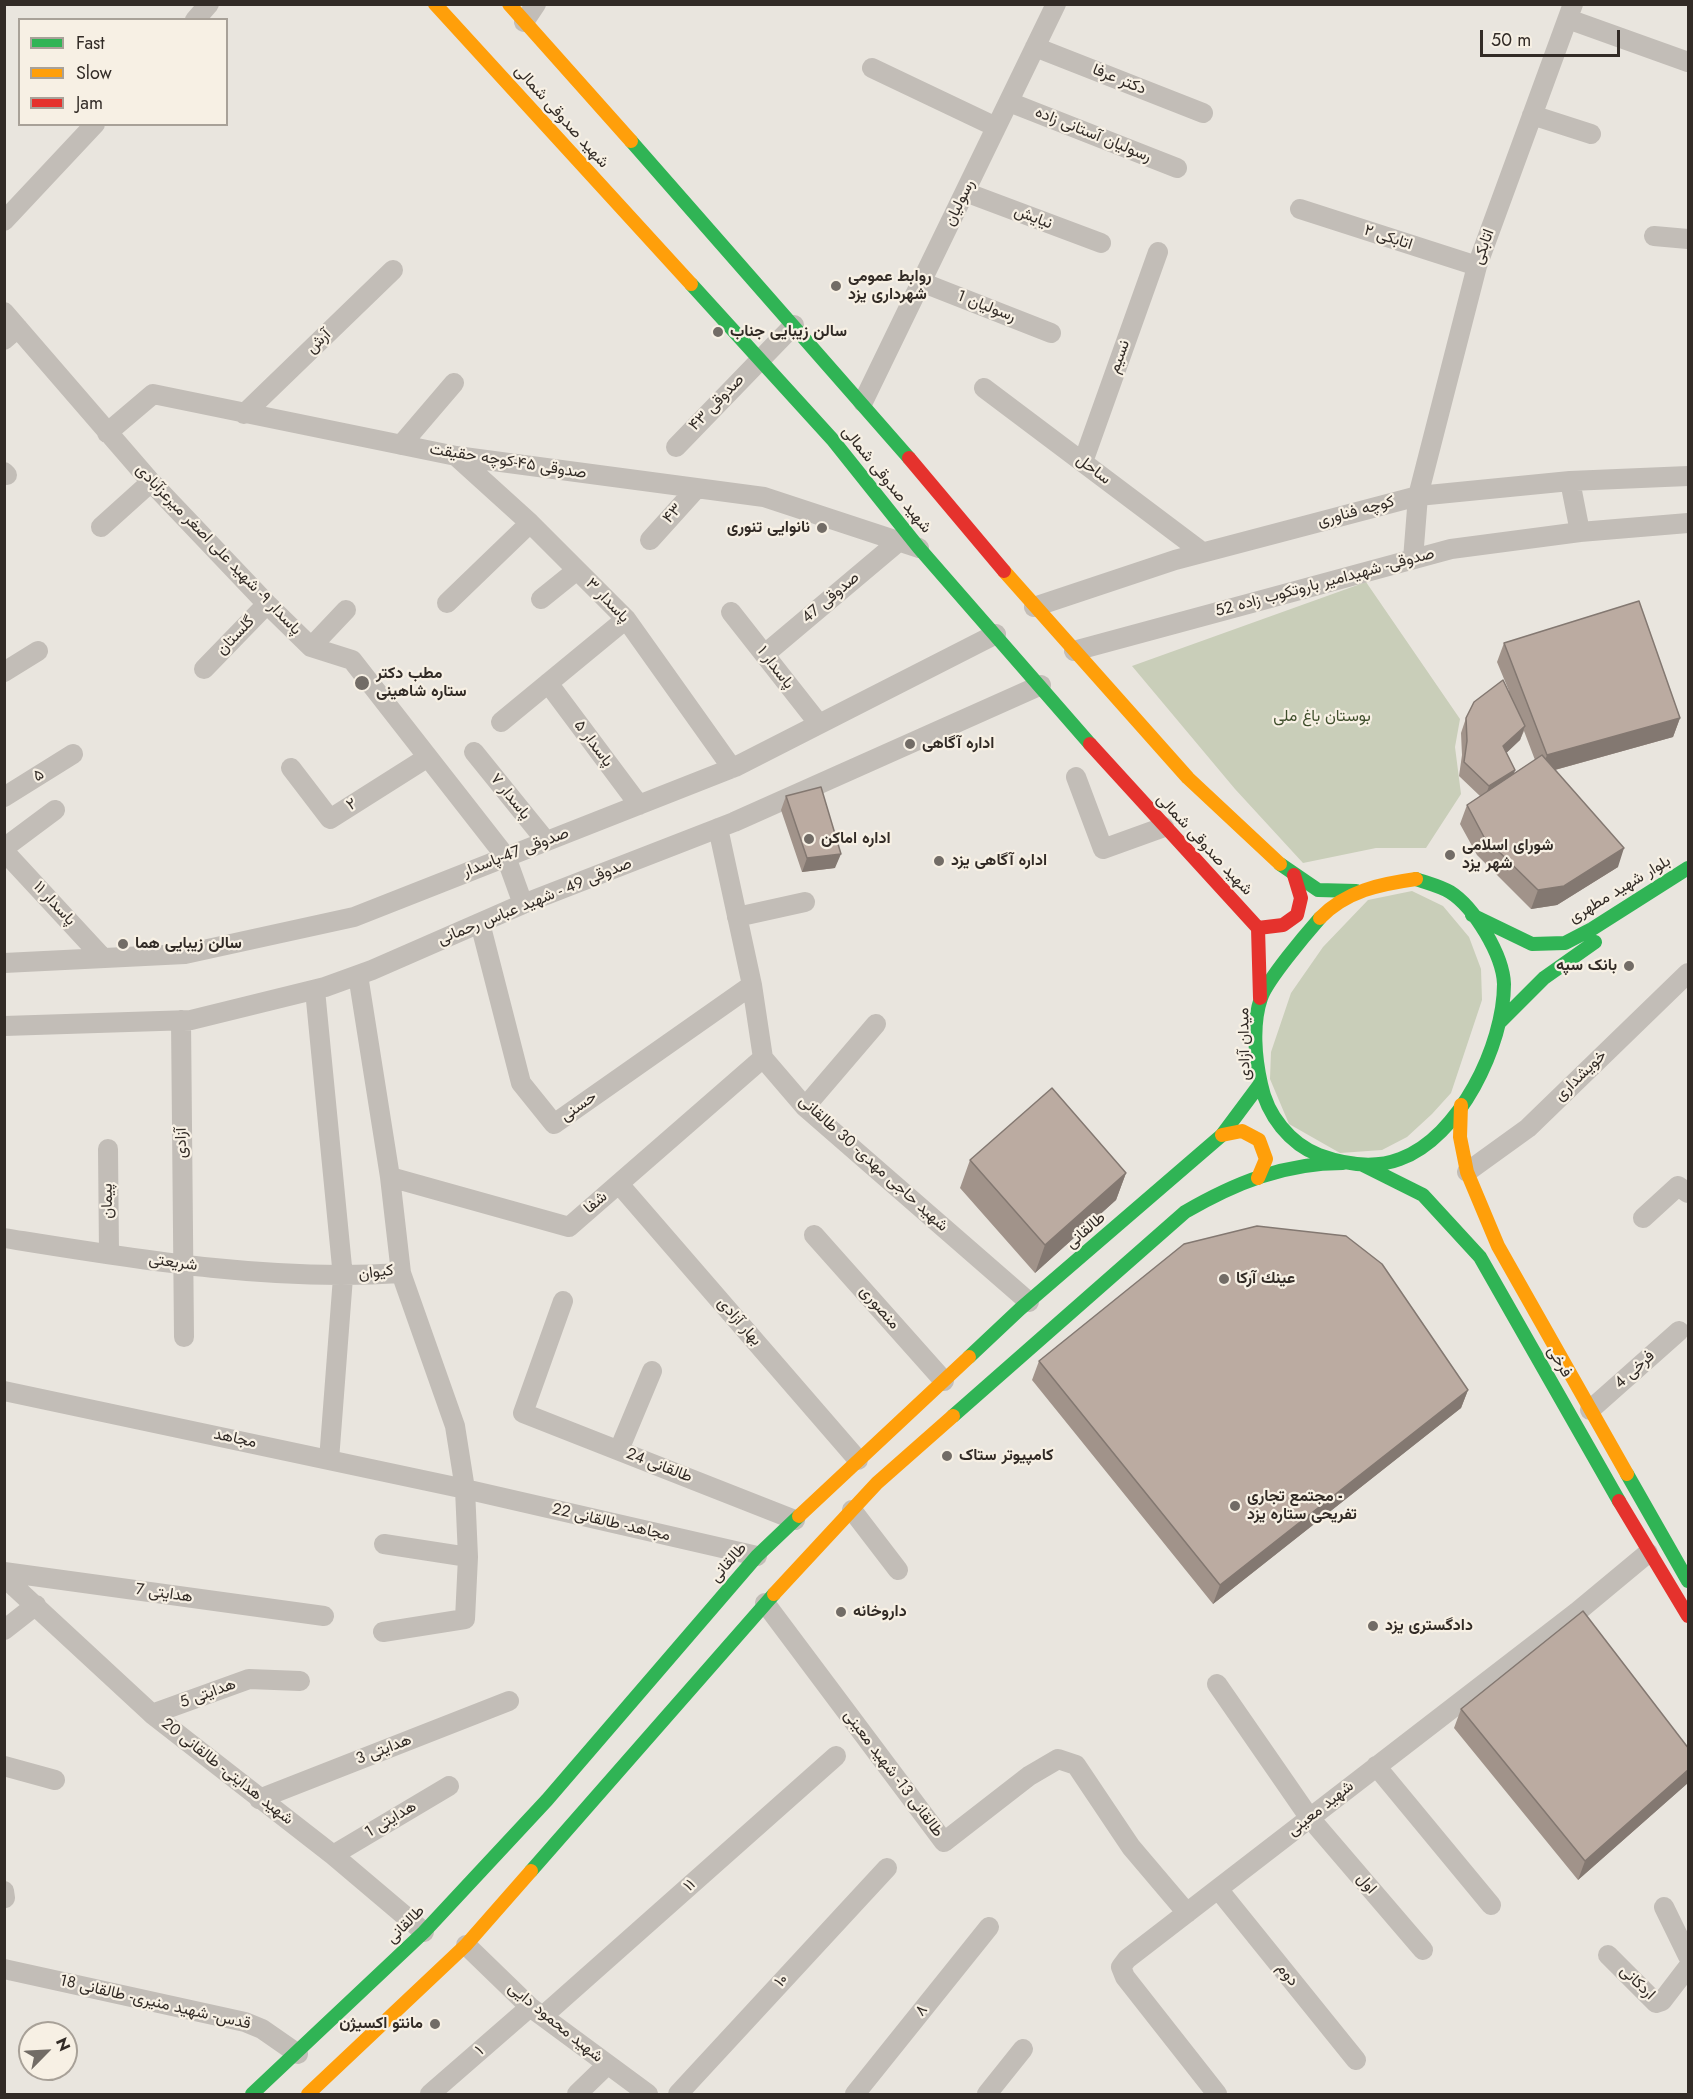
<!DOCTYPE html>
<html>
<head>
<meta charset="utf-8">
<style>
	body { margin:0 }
	#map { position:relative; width:1693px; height:2099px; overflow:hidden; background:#e9e5de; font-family:Jost,sans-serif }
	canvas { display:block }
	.frame { position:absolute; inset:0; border:6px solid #322b26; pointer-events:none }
	.legend { position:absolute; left:18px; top:18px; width:210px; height:108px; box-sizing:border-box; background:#f7f0e4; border:2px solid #a8a198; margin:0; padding:8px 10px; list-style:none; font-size:18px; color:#322b26 }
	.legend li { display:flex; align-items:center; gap:12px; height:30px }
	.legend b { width:30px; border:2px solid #a8a198 }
	.north { position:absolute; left:18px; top:2021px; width:60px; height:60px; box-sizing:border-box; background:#f7f0e4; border:2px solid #a8a198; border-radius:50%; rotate:66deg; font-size:16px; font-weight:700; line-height:24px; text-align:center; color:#322b26 }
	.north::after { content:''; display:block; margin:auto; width:21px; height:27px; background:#726c66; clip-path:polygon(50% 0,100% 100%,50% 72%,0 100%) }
	.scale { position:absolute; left:1480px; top:30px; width:140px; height:27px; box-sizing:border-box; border:3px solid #322b26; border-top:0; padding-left:8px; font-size:18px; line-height:21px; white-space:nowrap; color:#322b26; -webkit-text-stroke:4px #f7f0e4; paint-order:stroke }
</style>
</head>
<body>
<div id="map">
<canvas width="1693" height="2099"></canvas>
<div class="frame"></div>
<ul class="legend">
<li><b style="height:8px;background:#30b455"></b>Fast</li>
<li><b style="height:8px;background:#ff9f0a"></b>Slow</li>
<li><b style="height:8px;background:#e5322d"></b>Jam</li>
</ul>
<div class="north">N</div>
<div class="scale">50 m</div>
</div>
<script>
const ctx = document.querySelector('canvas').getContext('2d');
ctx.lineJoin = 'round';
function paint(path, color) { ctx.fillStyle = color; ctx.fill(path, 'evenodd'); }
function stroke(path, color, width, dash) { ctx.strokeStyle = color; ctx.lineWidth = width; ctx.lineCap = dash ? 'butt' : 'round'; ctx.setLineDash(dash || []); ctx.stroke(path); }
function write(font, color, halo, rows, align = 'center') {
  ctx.font = font + ' Jost,Vazirmatn,sans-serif'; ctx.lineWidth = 4.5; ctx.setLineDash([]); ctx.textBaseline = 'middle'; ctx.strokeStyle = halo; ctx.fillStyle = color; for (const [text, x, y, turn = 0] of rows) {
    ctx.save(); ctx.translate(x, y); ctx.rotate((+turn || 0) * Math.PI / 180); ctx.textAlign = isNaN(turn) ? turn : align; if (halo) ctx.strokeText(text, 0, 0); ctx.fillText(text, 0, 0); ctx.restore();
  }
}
const green = new Path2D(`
	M1366 582 1460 719 1455 747 1461 794 1426 848H1376L1303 863 1235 789 1132 666Z
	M1412 891 1443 906 1469 937 1481 969 1482 1000 1451 1093 1432 1114 1407 1137 1382 1150 1340 1153 1289 1124 1270 1079 1271 1052 1291 993 1323 947 1368 900Z`);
const street = new Path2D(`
	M1568 19 1688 62
	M195 20 209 4
	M524 22 536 4
	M1035 47 1203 113
	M872 68 996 127
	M1009 102 1177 168
	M1532 115 1591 134
	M965 192 1101 243
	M1300 209 1477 266
	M4 221 95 124
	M1654 236 1688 239
	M921 282 1051 333
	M4 312 151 482 267 604 311 647 352 660 506 857 523 904
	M4 340 18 328
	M984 388 1202 552
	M863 402 1056 4
	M244 414 393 270
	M107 433 153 394 456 456 764 497 919 548
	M401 445 454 383
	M676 447 794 325
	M456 456 530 523 626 619 732 768
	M1083 462 1158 252
	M4 472 7 475
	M1570 481 1580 532
	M101 527 151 482
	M650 540 696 489
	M1413 559 1418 496 1477 266 1573 4
	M541 599 577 570
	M447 603 530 523
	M1034 607 1175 560 1418 496 1570 481 1688 476
	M731 612 819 724
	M311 647 346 610
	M1074 651 1451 549 1580 532 1688 523
	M765 654 898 542
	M204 669 267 604
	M4 672 38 651
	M548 683 639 805
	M501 722 626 619
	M474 752 546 841
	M291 768 330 819 428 757
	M1076 777 1103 849 1164 827
	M4 797 73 754
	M718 828 752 985 763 1058 805 1107 1029 1302
	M4 848 55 810
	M4 851 103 958
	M737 917 805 902
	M480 923 521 1083 554 1124 752 985
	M4 963 185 954 354 917 735 767 996 634
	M358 975 390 1177 401 1273 455 1426 465 1489 468 1557 465 1619 383 1632
	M315 990 343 1277 329 1460
	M181 1020 184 1337
	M4 1026 191 1020 325 987 372 970 523 904 734 822 1041 685
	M805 1107 876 1024
	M108 1149 109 1253
	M1467 1172 1528 1128 1688 973
	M390 1177 569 1227 763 1058
	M619 1184 858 1460
	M1643 1218 1678 1186 1688 1193
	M814 1235 944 1381
	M4 1238C135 1259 268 1282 401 1273
	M563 1301 523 1413 795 1520
	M4 1391 465 1489 757 1556
	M1590 1410 1679 1331
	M619 1450 652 1371
	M852 1510 898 1570
	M384 1544 468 1557
	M4 1572 324 1616
	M4 1577 152 1714 333 1855 424 1932
	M765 1603 944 1842 1029 1776 1058 1759 1076 1765 1131 1847 1187 1913
	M4 1630 36 1605
	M1217 1684 1309 1817 1423 1950
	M152 1714 249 1679 300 1681
	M4 1766 55 1780
	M1376 1766 1491 1905
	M259 1799 509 1701
	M333 1855 449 1786
	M1218 1889 1356 2060
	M4 1891 5 1898
	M1664 1907 1688 1956
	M466 1945 530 2007 648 2094
	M1608 1955 1656 2003 1662 2001 1688 1967
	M4 1969 245 2022 262 2029 298 2054
	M543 2016 836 1756
	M430 2094 530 2007
	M577 2094 607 2065
	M678 2094 887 1868
	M855 2094 989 1927
	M987 2094 1023 2049
	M1217 2094 1125 1977 1121 1967 1127 1959 1577 1612 1648 1553`);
const fast = new Path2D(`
	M631 141 909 458
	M691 284 832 439 919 548 1090 744
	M1280 864 1318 890 1356 891
	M1472 915 1532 944 1565 943 1592 929 1688 868
	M1320 918C1306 934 1267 980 1261 998 1252 1024 1255 1058 1261 1084 1267 1115 1290 1144 1319 1155 1344 1164 1374 1169 1400 1159 1459 1138 1504 1045 1504 984 1503 955 1474 907 1450 892 1440 886 1427 883 1416 879
	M1500 1022 1544 978 1595 942
	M1363 1165 1423 1195 1480 1257 1619 1501
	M969 1357 1020 1309 1222 1135 1260 1084
	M953 1416 1185 1212C1235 1183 1284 1163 1343 1163
	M1627 1474 1688 1581
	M531 1871 774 1594
	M252 2094 424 1932 547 1800 757 1556 799 1516`);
const slow = new Path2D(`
	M435 4 691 284
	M509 4 631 141
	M1004 571 1188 778 1280 864
	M1320 918C1346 891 1380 884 1416 879
	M1461 1105 1460 1137 1467 1172 1498 1246 1627 1474
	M1222 1135 1242 1131 1259 1140 1266 1159 1258 1178
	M799 1516 969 1357
	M774 1594 877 1483 953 1416
	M308 2094 466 1945 531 1871`);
const jam = new Path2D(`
	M909 458 1004 571
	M1090 744 1258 928 1260 998
	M1258 928 1283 925 1297 915 1301 898 1294 875
	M1619 1501 1688 1616`);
const wall = new Path2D(`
	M1504 643 1680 718 1673 737 1555 770 1618 867 1557 905 1531 909 1477 855 1460 824 1467 805 1480 796 1459 776 1462 755 1461 733 1466 718 1509 691 1497 662ZM1524 731 1535 760 1514 773 1515 770 1506 753 1520 740Z
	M786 796 835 868 802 872 781 810Z
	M970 1160 1126 1173 1116 1200 1035 1273 960 1188Z
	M1039 1361 1468 1390 1461 1408 1213 1604 1032 1380Z
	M1461 1709 1689 1749V1782L1578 1880 1454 1728Z`);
const shadedWall = new Path2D(`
	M1680 718 1673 737 1540 774 1547 755Z
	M1525 726 1520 740 1498 761 1503 746Z
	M1515 770 1510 785 1484 800 1489 786Z
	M1624 848 1618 867 1557 905 1531 909 1538 890Z
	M841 854 835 868 802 872 807 858Z
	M1126 1173 1116 1200 1035 1273 1045 1245Z
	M1468 1390 1461 1408 1213 1604 1220 1585Z
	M1689 1769V1782L1578 1880 1585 1861Z`);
const building = new Path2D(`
	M1639 601 1680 718 1547 755 1504 643Z
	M1503 680 1525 726 1503 746 1515 770 1489 786 1464 762 1467 741 1466 718 1474 702Z
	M1542 755 1624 848 1564 886 1538 890 1484 837 1467 805Z
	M821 787 841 854 807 858 786 796Z
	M1052 1088 1126 1173 1045 1245 970 1160Z
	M1257 1226 1346 1236 1382 1264 1468 1390 1220 1585 1039 1361 1184 1244Z
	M1583 1611 1689 1749V1769L1585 1861 1461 1709Z`);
const markers = [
	[836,286,6,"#726c66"],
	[718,332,6,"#726c66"],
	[822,528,6,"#726c66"],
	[362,683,8,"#726c66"],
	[910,744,6,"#726c66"],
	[809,839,6,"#726c66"],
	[1450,855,6,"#726c66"],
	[939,861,6,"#726c66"],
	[123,944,6,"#726c66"],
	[1629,966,6,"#726c66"],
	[1224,1279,6,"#726c66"],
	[947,1456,6,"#726c66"],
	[1235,1506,6,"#726c66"],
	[841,1612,6,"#726c66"],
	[1373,1626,6,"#726c66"],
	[435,2024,6,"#726c66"]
];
const streetNames = [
	["دکتر عرفا",1119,80,22],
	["شهید صدوقی شمالی",561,117,48],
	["رسولیان آستانی زاده",1093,135,22],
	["رسولیان",960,203,-64],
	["نیایش",1033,218,21],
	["اتابکی ۲",1388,238,18],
	["اتابکی",1484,247,-70],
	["رسولیان 1",986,307,21],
	["آرش",319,342,-44],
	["نسیم",1120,357,-70],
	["صدوقی ۴۳",717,403,-46],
	["صدوقی ۴۵-کوچه حقیقت",508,462,9],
	["ساحل",1093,470,37],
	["شهید صدوقی شمالی",886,480,51],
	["کوچه فناوری",1356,512,-15],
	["۴۳",673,514,-48],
	["پاسدار ۹- شهید علی اصغر میرعزآبادی",218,550,46],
	["52 صدوقی- شهیدامیر باروتکوب زاده",1325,583,-15],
	["صدوقی 47",831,598,-40],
	["پاسدار ۳",607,601,46],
	["گلستان",236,636,-46],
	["پاسدار ۱",775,668,52],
	["پاسدار ۵",593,744,53],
	["۵",39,776,-32],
	["پاسدار ۷",510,797,51],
	["۲",352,805,-32],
	["شهید صدوقی شمالی",1204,845,47],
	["صدوقی 47-پاسدار",516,853,-21],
	["بلوار شهید مطهری",1620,890,-31],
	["صدوقی 49 - شهید عباس رحمانی",535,902,-22],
	["پاسدار ۱۱",54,904,47],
	["میدان آزادی",1245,1044,-91],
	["خویشداری",1581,1076,-44],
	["حسنی",579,1107,-35],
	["آزادی",182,1143,-91],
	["شهید حاجی مهدی- 30 طالقانی",873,1164,42],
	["پیمان",108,1201,-91],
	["شفا",596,1203,-40],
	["طالقانی",1086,1231,-41],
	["شریعتی",173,1263,8],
	["کیوان",376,1273,-7],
	["منصوری",879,1308,49],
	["بهار آزادی",739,1322,49],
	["فرخی",1559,1362,60],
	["فرخی 4",1635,1370,-42],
	["مجاهد",235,1439,12],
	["طالقانی 24",659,1466,21],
	["مجاهد- طالقانی 22",611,1523,13],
	["طالقانی",729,1563,-49],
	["هدایتی 7",164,1594,8],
	["هدایتی 5",208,1694,-20],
	["هدایتی 3",384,1750,-21],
	["شهید هدایتی- طالقانی 20",227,1772,38],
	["طالقانی 13- شهید معینی",893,1774,53],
	["شهید معینی",1321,1809,-38],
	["هدایتی 1",391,1820,-31],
	["اول",1366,1884,49],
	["۱۱",690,1886,-42],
	["طالقانی",406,1925,-45],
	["دوم",1287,1975,51],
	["۱۰",782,1981,-47],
	["اردکانی",1637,1983,44],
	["قدس- شهید منیری- طالقانی 18",155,2003,13],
	["۸",922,2011,-51],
	["شهید محمود دایی",555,2023,39],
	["۱",480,2051,-41]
];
const poiNames = [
	["روابط عمومی",848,277],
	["شهرداری یزد",848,295],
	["سالن زیبایی جناب",730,332],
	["نانوایی تنوری",810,528,"right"],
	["مطب دکتر",376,674],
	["ستاره شاهینی",376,692],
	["اداره آگاهی",922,744],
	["اداره اماکن",821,839],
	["شورای اسلامی",1462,846],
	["شهر یزد",1462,864],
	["اداره آگاهی یزد",951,861],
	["سالن زیبایی هما",135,944],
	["بانک سپه",1617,966,"right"],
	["عينك آركا",1236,1279],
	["کامپیوتر ستاک",959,1456],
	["مجتمع تجاری -",1247,1497],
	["تفریحی ستاره یزد",1247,1515],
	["داروخانه",853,1612],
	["دادگستری یزد",1385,1626],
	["مانتو اكسيژن",423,2024,"right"]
];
const parkNames = [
	["بوستان باغ ملی",1322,717]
];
paint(green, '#c9ceb9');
stroke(street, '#c2bdb7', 20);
stroke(fast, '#30b455', 14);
stroke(slow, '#ff9f0a', 14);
stroke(jam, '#e5322d', 14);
paint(wall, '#a1938a');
paint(shadedWall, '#837871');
paint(building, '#bbaba1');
stroke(building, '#837871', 1.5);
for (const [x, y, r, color] of markers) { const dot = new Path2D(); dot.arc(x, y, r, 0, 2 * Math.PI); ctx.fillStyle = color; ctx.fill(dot); stroke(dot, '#f7f0e4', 2); }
write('16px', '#322b26', '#f7f0e4', streetNames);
write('bold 16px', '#322b26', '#f7f0e4', poiNames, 'left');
write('16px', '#3f4e2c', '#f7f0e4', parkNames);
</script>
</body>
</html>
